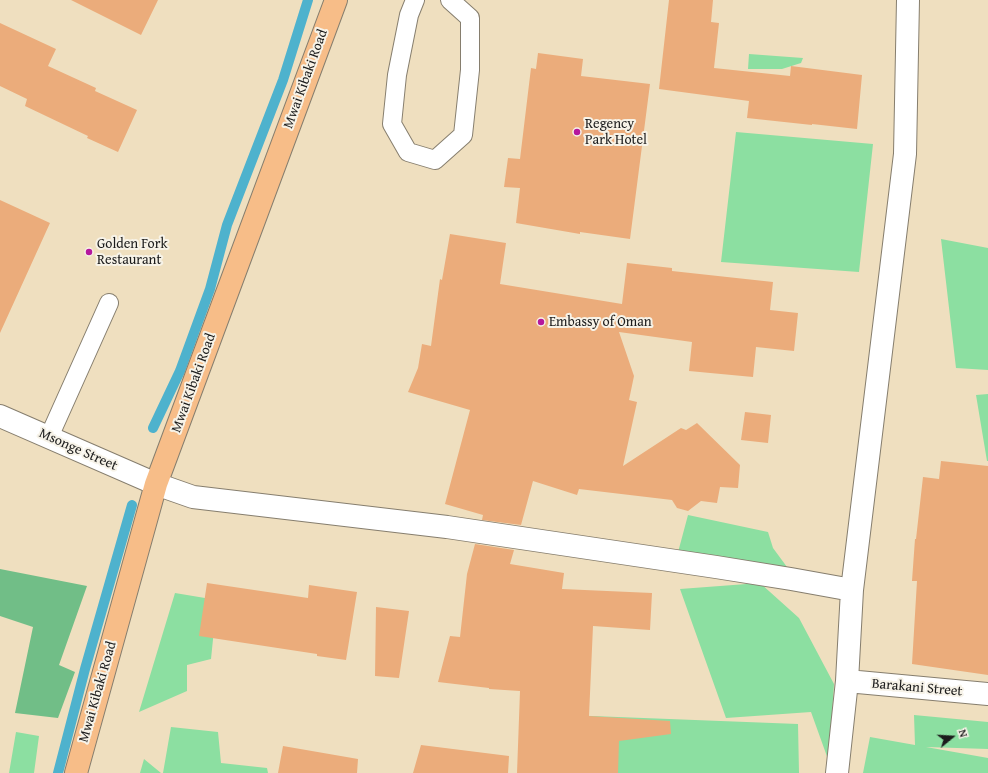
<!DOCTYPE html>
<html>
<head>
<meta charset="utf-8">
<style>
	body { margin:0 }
	#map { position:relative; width:988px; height:773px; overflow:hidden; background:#efdfbf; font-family:"Gentium Book Plus",serif }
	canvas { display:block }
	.north { position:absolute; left:932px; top:717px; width:40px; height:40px; -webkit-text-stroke:3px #f7f3e8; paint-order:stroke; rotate:72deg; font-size:11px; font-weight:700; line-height:16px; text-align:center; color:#1c1c1c }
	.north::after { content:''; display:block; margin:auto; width:14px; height:18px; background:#1c1c1c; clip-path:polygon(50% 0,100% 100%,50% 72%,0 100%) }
</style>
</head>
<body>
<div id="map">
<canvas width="988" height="773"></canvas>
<div class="north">N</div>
</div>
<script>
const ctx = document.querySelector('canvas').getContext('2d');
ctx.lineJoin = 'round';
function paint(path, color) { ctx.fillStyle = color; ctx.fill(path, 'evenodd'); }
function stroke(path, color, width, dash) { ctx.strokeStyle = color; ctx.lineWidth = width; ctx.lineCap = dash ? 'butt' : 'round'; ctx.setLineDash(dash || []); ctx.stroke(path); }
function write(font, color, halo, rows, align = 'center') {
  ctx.font = font + ' "Gentium Book Plus",serif'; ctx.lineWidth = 4; ctx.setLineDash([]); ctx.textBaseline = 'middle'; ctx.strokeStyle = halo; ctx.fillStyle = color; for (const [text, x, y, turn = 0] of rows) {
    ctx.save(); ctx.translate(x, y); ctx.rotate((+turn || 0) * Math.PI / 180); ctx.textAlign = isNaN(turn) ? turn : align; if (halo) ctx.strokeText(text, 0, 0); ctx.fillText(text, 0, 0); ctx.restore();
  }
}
const green = new Path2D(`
	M749 54 803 58 801 63 782 69H748Z
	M736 132 873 144 859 272 721 262Z
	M941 239 988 248V370L956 368Z
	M988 394V461H987L976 395Z
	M688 515 768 532 773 548 787 567 762 569 677 556Z
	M760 583 799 618 834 684 829 762 811 712 726 718 680 589Z
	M175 593 217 600 211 659 187 665V691L139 712Z
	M566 715 798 724 799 773H567Z
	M914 715 988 722V749L926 747 988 758V773H863L870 737 915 745Z
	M171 727 218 732 221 763 267 768 268 773H163Z
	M16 732 39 736 34 773H9Z
	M144 759 161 773H140Z`);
const forest = new Path2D(`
	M0 569 87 586 59 665 75 672 58 718 15 713 33 627 0 616Z`);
const stream = new Path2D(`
	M153 428 180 371 210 289 227 225 283 80 308 0
	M58 773 85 669 132 505`);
const building = new Path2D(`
	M71 0H158L141 35Z
	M669 0H713L711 22 719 23 714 68 790 76 791 66 862 75 857 129 812 124V125L747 118 749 101 659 89Z
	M0 23 56 49 48 66 96 88 95 91 137 110 118 152 87 138 88 136 25 106 27 99 0 86Z
	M538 53 583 59 581 76 650 84 630 239 580 232V234L516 223 520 188 504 187 508 158 520 159 531 68 536 69Z
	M0 200 50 223 0 333Z
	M450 234 506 243 500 284 622 304 627 263 672 268V271L773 282 770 310 798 313 794 351 756 347 753 377 689 371 692 342 619 332 634 376 629 400 637 402 623 466 681 428 686 430 697 423 740 465 738 488 720 487 717 503 701 501 688 511 677 508 672 500 579 489 577 495 533 481 521 525 482 520 483 515 445 504 470 410 408 392 418 368 422 344 431 346 440 279 442 280Z
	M745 412 771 415 768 443 741 440Z
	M941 461 988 466V675L912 664 917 581H912L915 539H916L923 477 939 479Z
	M475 544 514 550 510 564 564 573 562 589 652 593 650 630 593 626 589 716 670 721 671 734 619 741 618 773H517L520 691 489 689V688L438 682 450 636 460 637 467 574Z
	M207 583 308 598 309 585 357 592 346 660 317 656V654L199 636Z
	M376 607 409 611 399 678 375 676Z
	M421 745 509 756 508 773H413Z
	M283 746 358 759 357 773H278Z`);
const service = new Path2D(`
	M415 0 409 15 397 75 392 124 408 152 435 160 463 135 470 70V18L450 0
	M49 437 109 303`);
const minor = new Path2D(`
	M0 416 156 484 193 497 447 527 716 567 791 579 852 590
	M847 681 988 694
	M837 773 847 681 852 590 905 154 908 0`);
const primary = new Path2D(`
	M76 773 156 484 336 0`);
const markers = [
	[577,132,4,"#b5179e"],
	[89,252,4,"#b5179e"],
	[541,322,4,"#b5179e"]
];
const streetNames = [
	["Mwai Kibaki Road",306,79,-70],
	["Mwai Kibaki Road",194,383,-70],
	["Msonge Street",78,450,24],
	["Barakani Street",917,688,5],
	["Mwai Kibaki Road",98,692,-74]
];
const poiNames = [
	["Regency",585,124],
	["Park Hotel",585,140],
	["Golden Fork",97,244],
	["Restaurant",97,260],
	["Embassy of Oman",549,322]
];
paint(green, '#8cdfa1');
paint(forest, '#71be87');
stroke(stream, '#4eb2cd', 10);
paint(building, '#ebac7b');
stroke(service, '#867e6e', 20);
stroke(minor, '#867e6e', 24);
stroke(primary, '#867e6e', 24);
stroke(service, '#fff', 18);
stroke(minor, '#fff', 22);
stroke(primary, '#f7bd88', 22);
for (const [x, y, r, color] of markers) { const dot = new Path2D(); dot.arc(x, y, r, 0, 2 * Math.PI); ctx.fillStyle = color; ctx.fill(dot); stroke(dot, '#f7f3e8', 1.5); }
write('14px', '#1c1c1c', '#f7f3e8', streetNames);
write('14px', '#1c1c1c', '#f7f3e8', poiNames, 'left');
</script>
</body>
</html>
